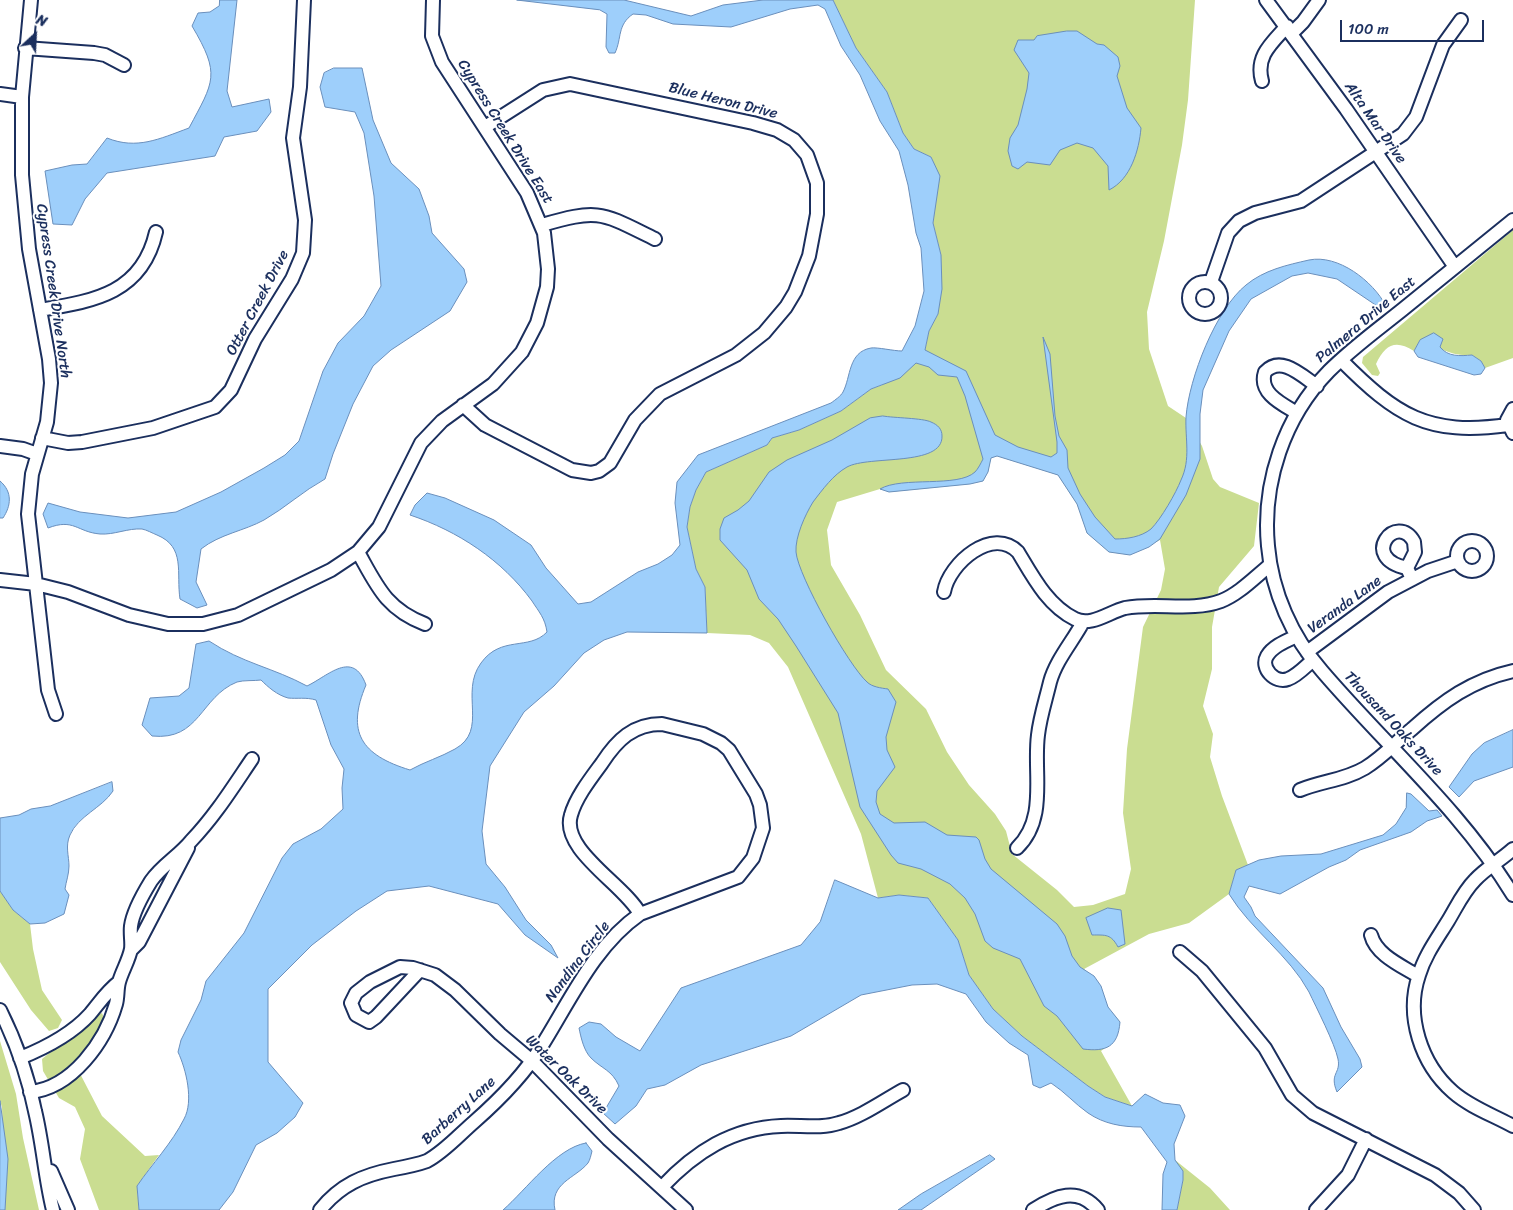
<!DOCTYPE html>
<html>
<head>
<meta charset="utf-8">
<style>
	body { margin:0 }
	#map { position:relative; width:1513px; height:1210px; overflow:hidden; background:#fff; font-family:Sriracha,sans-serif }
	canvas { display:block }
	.north { position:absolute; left:10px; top:10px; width:50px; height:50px; -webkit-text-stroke:4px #fff; paint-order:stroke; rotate:25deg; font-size:14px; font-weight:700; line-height:20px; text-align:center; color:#1b2f5e }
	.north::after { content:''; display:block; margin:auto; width:18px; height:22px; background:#1b2f5e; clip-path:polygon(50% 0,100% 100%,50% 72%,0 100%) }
	.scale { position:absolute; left:1340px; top:20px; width:144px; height:22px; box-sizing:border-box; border:2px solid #1b2f5e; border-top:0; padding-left:6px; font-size:15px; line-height:18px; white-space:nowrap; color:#1b2f5e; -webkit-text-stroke:4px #fff; paint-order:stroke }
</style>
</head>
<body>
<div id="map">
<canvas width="1513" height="1210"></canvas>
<div class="north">N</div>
<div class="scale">100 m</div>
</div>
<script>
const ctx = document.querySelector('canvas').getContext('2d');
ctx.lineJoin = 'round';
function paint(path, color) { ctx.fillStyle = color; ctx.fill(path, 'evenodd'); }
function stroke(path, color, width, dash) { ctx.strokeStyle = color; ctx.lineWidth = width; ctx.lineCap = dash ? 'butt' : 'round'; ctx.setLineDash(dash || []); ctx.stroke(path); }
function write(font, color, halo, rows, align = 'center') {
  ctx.font = font + ' Sriracha,sans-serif'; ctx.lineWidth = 4; ctx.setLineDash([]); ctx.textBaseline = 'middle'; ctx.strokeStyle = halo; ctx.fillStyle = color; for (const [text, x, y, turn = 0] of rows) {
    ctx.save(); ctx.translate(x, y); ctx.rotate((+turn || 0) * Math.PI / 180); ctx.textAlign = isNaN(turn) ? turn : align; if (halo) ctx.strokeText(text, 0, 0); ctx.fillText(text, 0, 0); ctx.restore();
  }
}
const green = new Path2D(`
	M833 0H1195L1188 100 1182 145 1164 241 1147 312 1149 349 1168 406 1186 418 1202 446 1213 479 1220 487 1259 503 1254 546 1219 587 1212 627V669L1203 706 1213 734 1210 757 1222 796 1248 865 1236 870 1229 894 1189 923 1149 934 1084 969C1105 986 1096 987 1107 1006 1110 1011 1116 1016 1120 1022 1119 1036 1113 1043 1101 1051L1132 1106 1105 1097 1088 1086 1022 1036 993 1009 969 975 958 940 928 898 899 895 878 898 861 834 788 667 769 643 750 635 707 633 705 587 696 569 687 527 690 507 696 490 706 472 767 445 772 438 799 430 841 411 871 389 882 385 925 350 929 331 938 314 941 255 933 223 939 176 931 157 914 149 903 133 887 92 856 48ZM997 456 1058 475 1077 504 1087 533 1109 552 1130 555 1160 540 1165 569 1161 590 1143 627 1127 749 1123 813 1131 869 1125 894 1093 905 1074 907 1057 890 1012 854 1006 831 995 814 969 785 947 752 926 709 886 670 860 615 831 565 827 530 837 502 880 489 889 492 970 484 983 481 988 472 991 458Z
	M1513 230V358L1485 368 1481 361 1472 355C1451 357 1439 347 1420 340L1414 351C1395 339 1385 345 1376 364L1380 373 1378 376 1372 375 1362 363 1363 357Z
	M0 891 13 910 30 924 33 949 42 990 62 1020 58 1028 49 1031 31 1010 0 962Z
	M102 1013 105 1021 95 1038 74 1062 102 1116 145 1156 159 1155 137 1186 139 1210H99L80 1159 85 1129 75 1107 59 1098 43 1071 42 1059 92 1018Z
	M0 1041 16 1094 23 1138 39 1210H5L2 1107 0 1101Z
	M1175 1160 1210 1188 1230 1210H1177L1183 1180Z`);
const water = new Path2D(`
	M220 0H237L227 91 232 107 269 99 271 112 257 131 224 137 215 156 107 173 85 199 72 225 53 224 45 171 72 165 87 164 107 138C137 150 159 139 189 128 214 81 221 75 192 26L198 13 210 12 219 6Z
	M517 0H624L691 16 723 5 763 0H833L856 48 887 92 903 133 914 149 931 157 940 176 933 223 941 255 942 289 938 314 929 331 925 350 966 371 995 435 1018 447 1051 457 1057 453V442L1043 337 1050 354 1055 416 1059 436 1067 450 1068 468 1080 494 1095 517 1115 539C1127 539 1141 537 1151 529 1161 519 1176 493 1181 480 1191 459 1185 439 1186 417 1189 378 1216 309 1246 285 1264 270 1287 265 1309 260 1338 254 1373 281 1386 306L1383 310 1337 279 1308 273 1292 276 1251 299 1229 331 1203 390 1200 414V459L1186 495 1160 539 1149 547 1130 555 1109 552 1087 533 1077 504 1058 475 997 456 991 458 988 472 983 481 970 484 889 492 880 489C902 476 958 488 975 472 978 469 981 463 983 459L965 396 957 377 938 375 929 367 916 363 900 378 871 389 841 411 799 430 772 438 767 445 706 472 696 490 690 507 687 527 696 569 705 587 707 633 627 632 604 640 584 653 554 686 524 712 490 766 482 831 486 864 505 887 526 920 551 945 558 958 525 935 498 904 429 886 387 891 356 911 312 945 268 989V1062L303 1103 295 1117 277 1133 256 1145 233 1192 219 1210H139L137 1186C152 1164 172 1143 184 1119 194 1101 186 1069 178 1052L181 1040 201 1000 206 981 244 933 282 858 293 844 321 829 343 809 342 788 344 769 331 745 316 700C306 697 297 699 288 698 277 695 268 687 261 680 254 681 244 680 237 682 200 697 200 741 152 736L142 725 150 698 179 696 189 688 196 644 209 641C242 663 274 668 307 686 328 676 353 649 366 685 346 732 361 755 410 770 424 762 441 757 455 749 489 730 459 693 481 663 501 635 529 651 547 632 545 618 539 612 532 601 502 560 458 531 410 515L415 505 427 493 445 498 494 520 531 545 546 568 578 604 591 602 638 572 658 564 672 555 680 545 675 503 677 482 698 455 831 403C835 400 841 396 843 392 851 377 848 352 871 348 877 347 894 351 902 351L915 326 924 291 921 248 916 233 908 185 899 151 880 121 860 75 841 46 825 9 818 5 790 9 731 27 673 24 646 15 633 14C617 25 622 38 615 53H609L606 47 607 14 600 10Z
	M1067 31H1077L1097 44 1104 45 1118 57 1120 66 1117 76 1127 108 1141 128C1139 150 1131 179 1109 190L1108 166 1093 148 1077 143 1060 150 1050 165 1027 162 1018 169 1012 166 1008 151 1010 138 1018 125 1027 89 1029 73 1014 50 1018 40H1034L1037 36Z
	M334 68H362L373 120 391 163 419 189 429 216 432 233 464 269 467 282 450 311 391 350 373 366 353 404 333 454 325 479C303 491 285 508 264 520 244 531 220 534 201 549L196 582 207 605 197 608 180 599C176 573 186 547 157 535 152 533 147 530 142 529 128 528 114 535 100 534 77 532 74 518 48 528L43 514 48 503 80 512 128 518 176 512 221 492 264 468 285 455 299 441 323 371 338 343 364 316 381 286 374 196 364 133 355 112 325 107 320 87 324 73Z
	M1434 333 1443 339 1440 347C1448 357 1460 356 1472 355L1481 361 1485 368 1481 374 1474 375 1418 357 1414 351 1420 340Z
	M883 416C894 418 923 418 931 422 938 425 942 429 942 436 943 467 869 455 847 467 833 475 823 489 813 502 805 515 795 537 796 552 798 576 849 666 867 682 872 687 881 688 888 689L896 702 886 737 887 750 895 767 877 791 876 802 880 814 894 823 925 822 947 835 976 837 979 840 985 859 991 869 1057 924 1065 936 1072 956 1080 967 1094 976 1101 986 1108 1007 1120 1022C1118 1047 1106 1052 1083 1049L1057 1016 1044 1006 1020 959 993 948 985 941 975 914 965 898 950 884 921 869 898 863 891 855 860 807 838 713 796 646 778 619 759 599 747 570 720 540V529L724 518 738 510 749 501 769 472 787 460 832 440 870 418Z
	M0 481C13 492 11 506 3 518H0Z
	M1513 730V767L1474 781 1459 797 1449 787 1472 754 1484 743Z
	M112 782 113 791C102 808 78 816 70 835 65 846 69 856 69 866 69 874 66 882 65 889L69 895 64 914 45 923 30 924 13 910 0 891V818L19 815 31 809 50 806Z
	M1407 793 1411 794 1429 811 1437 810 1442 816 1427 821 1411 832 1360 850 1346 860 1329 867 1280 894 1249 886 1244 897 1251 907 1255 916 1323 988 1341 1027 1360 1059 1362 1067 1337 1092C1329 1073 1341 1074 1338 1059 1335 1044 1316 1007 1309 992 1289 955 1251 930 1229 894L1236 870 1259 860 1281 856 1321 854 1383 835 1396 824 1406 808Z
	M835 880 878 898 899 895 928 898 958 940 969 975 993 1009 1022 1036 1088 1086 1105 1097 1132 1106 1145 1094 1163 1103 1180 1105 1185 1116 1174 1144 1175 1160 1183 1171V1180L1177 1210H1162L1163 1174 1167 1162 1141 1127C1122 1127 1104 1124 1088 1113 1075 1104 1065 1092 1051 1083L1040 1088 1033 1085 1028 1055 1009 1043 986 1022 966 994 937 984 912 985 861 995 791 1036 701 1065 665 1085 647 1089 636 1106 615 1124 603 1113 619 1086C612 1070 602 1069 591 1058 584 1051 581 1038 579 1028L589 1022 601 1024 616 1037 640 1051 681 988 801 945 820 922Z
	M1108 908 1121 910 1125 944 1118 947C1111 934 1106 935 1092 935L1086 918Z
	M0 1101 8 1159 5 1210H0Z
	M586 1143 592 1151C591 1155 590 1160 588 1163 576 1178 549 1183 555 1210H503C526 1190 556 1148 586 1143Z
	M990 1155 995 1159 921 1210H898L921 1194Z`);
const minor = new Path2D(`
	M31 0 22 97V175L29 249 49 359 51 383 47 422 32 474 28 514 48 690 56 714
	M1266 0 1346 109 1455 267
	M1292 33 1303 22 1319 0
	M25 48 94 53 105 55 124 65
	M1262 81C1255 56 1272 43 1287 26
	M0 94 22 97
	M1513 220C1476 250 1439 280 1402 310 1377 330 1351 349 1329 371 1284 417 1262 483 1268 546 1272 592 1292 637 1322 671 1386 746 1461 810 1513 895
	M542 225C600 208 602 213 655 239
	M1189 298a16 16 0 1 1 32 0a16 16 0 1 1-32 0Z
	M1211 282 1228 233 1239 221 1255 213 1301 201 1403 134 1416 117 1443 45 1461 20
	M40 310C93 301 142 294 156 232
	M1341 360C1397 416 1427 436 1508 425
	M463 405 485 425 572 470 591 473 599 471 610 463 635 420 660 394 736 355 764 333 786 307 795 292 809 256 817 214V183L807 155 794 140 777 130 753 123 570 84 543 90 485 127
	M1513 409 1507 420 1513 433
	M1297 413C1282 404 1258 393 1265 372 1281 355 1301 375 1317 386
	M42 438 68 443 82 442 153 428 215 407 231 390 255 339 292 279 303 253 305 220 293 138 300 87 304 0
	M0 446 23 449 37 454
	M1457 556a15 15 0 1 1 30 0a15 15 0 1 1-30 0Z
	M358 552C377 586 386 609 425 624
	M1407 568 1415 552 1414 542C1397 511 1358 558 1407 568L1412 579
	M0 580 36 584 68 592 129 615 168 624H203L238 615 331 570 358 552 379 527 421 443 442 421 493 384 522 352 537 323 547 287 548 269 544 233 527 193 442 62 432 36 433 0
	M944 592C949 563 993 526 1018 552 1033 577 1048 606 1075 619 1091 627 1109 612 1125 608 1157 602 1191 612 1221 601 1239 594 1255 577 1270 565
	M1297 636C1286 641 1273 646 1267 656 1260 668 1275 684 1288 679 1297 676 1306 666 1313 660
	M1307 652 1388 592 1428 571 1458 561
	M662 724 703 734 721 743 729 750 756 794 760 805 763 828 753 858 738 877 640 914C625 885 560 850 571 815 576 797 591 778 602 763 617 740 633 724 662 724Z
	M1300 790C1322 781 1345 780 1365 768 1383 757 1396 742 1412 729 1443 701 1472 680 1513 671
	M1017 848C1048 818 1033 773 1038 735 1040 717 1046 699 1050 682 1056 660 1073 641 1083 622
	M1513 849C1501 860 1486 868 1475 880 1463 892 1456 908 1448 921 1437 939 1425 955 1419 975 1405 1016 1421 1064 1453 1092 1470 1107 1493 1115 1513 1126
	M1371 935C1376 955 1402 966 1418 976
	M131 950 139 942 188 848
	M1180 952 1202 971 1265 1048 1292 1095 1313 1113 1435 1175 1459 1193 1474 1210
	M420 970 376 1017 369 1022 356 1015 351 1003 356 993 370 982 400 967 413 968 435 975 455 990 500 1034 532 1061 608 1139 686 1210
	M0 1010C16 1042 28 1076 35 1111 43 1144 45 1178 53 1210
	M20 1058C45 1048 72 1034 90 1014 100 1002 107 991 119 982
	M30 1092C72 1088 105 1042 116 1004 118 997 117 989 119 982 122 971 129 960 131 949 132 942 130 934 131 926 133 911 143 894 151 881 162 865 179 856 191 841 215 816 233 787 252 759
	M51 1171 68 1210
	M662 1187C695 1152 732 1128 781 1126 800 1125 821 1129 839 1123 861 1117 883 1101 903 1090
	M320 1210C340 1185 363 1175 394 1169 405 1167 416 1165 427 1161 444 1152 459 1135 474 1122 499 1100 524 1075 541 1047 570 1001 594 946 640 914
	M1033 1210C1055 1196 1078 1186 1098 1210
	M1316 1210 1348 1175 1366 1139`);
const streetNames = [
	["Blue Heron Drive",723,101,14],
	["Alta Mar Drive",1375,123,55],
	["Cypress Creek Drive East",505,132,58],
	["Cypress Creek Drive North",53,291,82],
	["Otter Creek Drive",258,303,-62],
	["Palmera Drive East",1366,320,-40],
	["Veranda Lane",1345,605,-36],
	["Thousand Oaks Drive",1393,724,47],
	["Nandina Circle",578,962,-53],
	["Water Oak Drive",566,1075,44],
	["Barberry Lane",459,1111,-42]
];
paint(green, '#cadd91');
paint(water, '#9ecffb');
stroke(water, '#6a8fbc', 1);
stroke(minor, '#1b2f5e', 16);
stroke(minor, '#fff', 12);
write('15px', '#1b2f5e', '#fff', streetNames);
</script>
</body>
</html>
